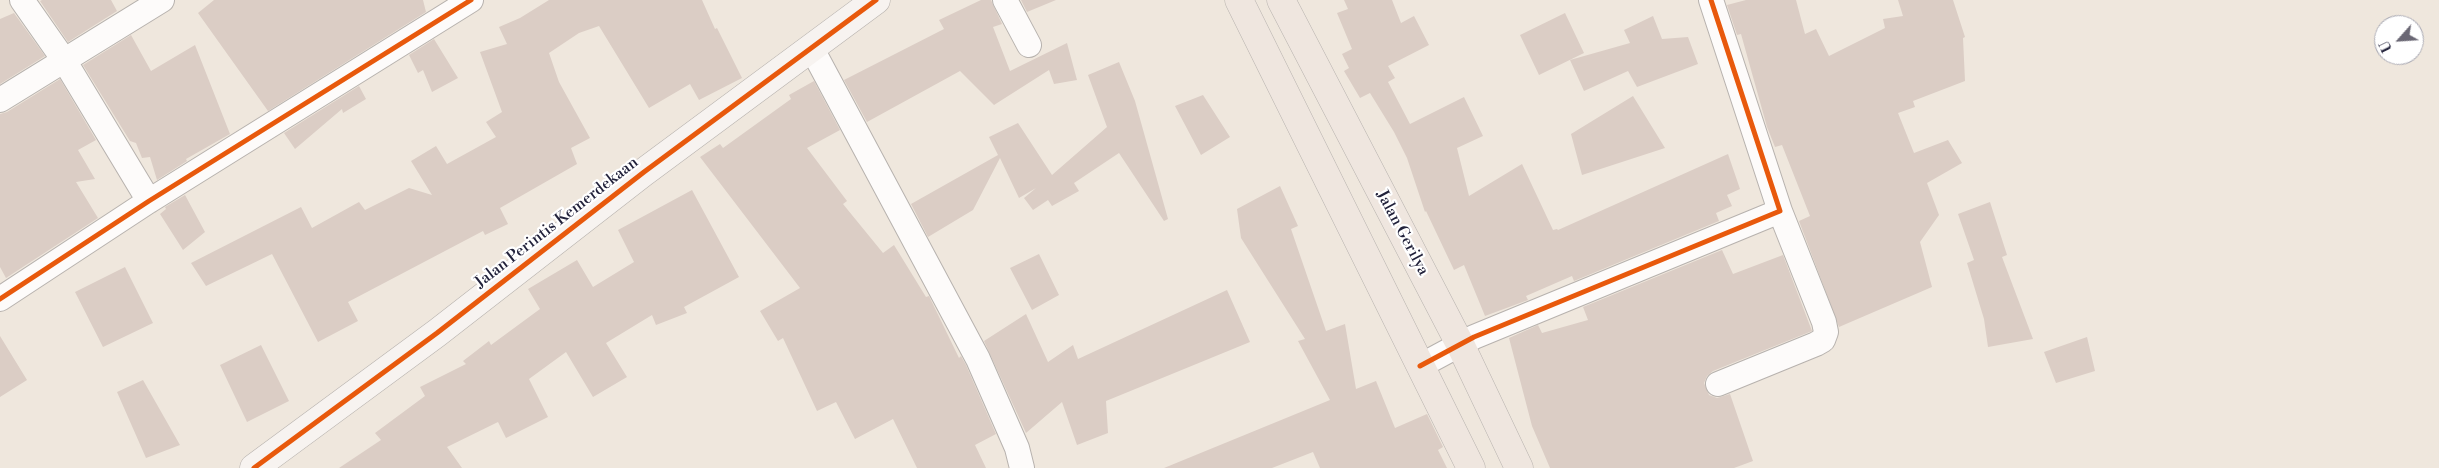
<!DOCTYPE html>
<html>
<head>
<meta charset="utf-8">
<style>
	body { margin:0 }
	#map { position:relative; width:2439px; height:468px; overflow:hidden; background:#efe7dd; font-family:"Libre Bodoni",serif }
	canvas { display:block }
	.north { position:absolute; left:2374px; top:15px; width:50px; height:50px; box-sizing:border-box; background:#fff; border:1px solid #a7a7b1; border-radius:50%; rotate:244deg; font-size:14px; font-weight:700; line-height:20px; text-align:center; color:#22223b }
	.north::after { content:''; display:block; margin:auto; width:18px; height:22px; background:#6a6774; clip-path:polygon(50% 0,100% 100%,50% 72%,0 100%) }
</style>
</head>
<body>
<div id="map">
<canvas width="2439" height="468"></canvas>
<div class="north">U</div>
</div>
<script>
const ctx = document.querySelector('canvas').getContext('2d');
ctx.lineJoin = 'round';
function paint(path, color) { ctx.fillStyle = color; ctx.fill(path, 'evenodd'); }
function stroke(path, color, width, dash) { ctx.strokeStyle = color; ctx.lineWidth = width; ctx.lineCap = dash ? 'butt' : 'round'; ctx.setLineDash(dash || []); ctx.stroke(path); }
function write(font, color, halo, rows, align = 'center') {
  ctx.font = font + ' "Libre Bodoni",serif'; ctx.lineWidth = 4.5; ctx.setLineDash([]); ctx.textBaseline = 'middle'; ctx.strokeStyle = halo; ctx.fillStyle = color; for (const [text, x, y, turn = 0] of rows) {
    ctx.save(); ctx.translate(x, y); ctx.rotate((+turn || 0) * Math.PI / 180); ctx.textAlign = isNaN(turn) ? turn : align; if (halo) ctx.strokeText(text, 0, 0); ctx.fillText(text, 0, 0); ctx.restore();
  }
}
const building = new Path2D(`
	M42 0H111L117 11 68 42 40 1Z
	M214 0H423L426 12 268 111 198 13Z
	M549 0H702L715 29 717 28 742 78 699 100 690 84 649 108 599 26 579 33 549 53 559 82 590 138 571 148 577 164 500 208 508 224 485 235 483 231 348 302 358 321 318 342 272 254 206 286 191 263 301 207 312 228 359 202 365 210 409 188 432 195 411 161 436 146 447 164 496 137 486 122 502 112 480 52 507 44 499 27 520 18Z
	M981 0H991L1002 24 993 27 1010 71 1067 43 1077 80 1054 84 1049 70 994 105 960 71 867 122 844 80 944 29 939 20Z
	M1021 0H1056L1027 12Z
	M1344 0H1392L1401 23 1414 16 1429 45 1388 66 1395 78 1388 82 1410 124 1464 97 1483 136 1457 148 1469 196 1522 164 1553 230 1557 229 1558 230 1728 154 1740 189 1727 195 1732 206 1716 213 1719 221 1574 281 1572 276 1526 296 1528 300 1485 316 1464 265 1454 270 1426 211 1425 212 1407 158 1394 132 1370 93 1360 98 1344 71 1349 68 1342 54 1352 49 1337 13 1348 9Z
	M1746 0H1796L1805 34 1816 29 1829 56 1885 28 1883 19 1903 16 1898 0H1953L1965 37 1963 38 1965 81 1913 101 1915 107 1898 113 1914 153 1948 140 1962 163 1927 183 1939 215 1920 242 1932 287 1839 327 1799 221 1810 216 1782 145 1775 147 1767 127 1741 34 1737 35 1727 5Z
	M14 13 45 56 0 84V19Z
	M1565 13 1584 53 1539 75 1520 35Z
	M1653 16 1662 39 1688 37 1698 64 1637 87 1628 71 1584 91 1570 60 1630 43 1624 30Z
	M131 35 151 71 195 45 230 134 186 159 187 161 157 180 150 157 142 158 136 143 130 141 83 65Z
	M434 39 458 78 432 92 423 70 418 73 409 55Z
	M1119 62 1135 101 1168 219 1164 221 1119 153 1074 183 1079 191 1052 206 1048 200 1033 210 1024 198 1036 188 1019 198 1000 158 973 210 928 237 911 204 998 155 989 137 1018 123 1052 175 1107 127 1088 75Z
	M60 79 96 140 78 150 95 179 76 182 98 218 6 278 0 267V114L7 112Z
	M814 81 840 130 807 148 847 201 843 204 883 253 894 245 926 297 929 296 959 358 961 356 966 365 996 434 975 445 986 468H917L893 419 855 439 836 402 817 411 783 338 778 341 760 311 800 288 700 157 720 144 723 148 791 99 789 95Z
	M359 86 366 99 343 113 342 109 295 149 284 133Z
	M1203 95 1230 137 1201 155 1175 106Z
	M1633 96 1665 148 1582 175 1571 134Z
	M1280 186 1298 226 1291 229 1326 331 1345 324 1356 389 1376 381 1395 428 1427 414 1443 447 1438 450 1447 468H1320L1313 452 1272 468H1164L1330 400 1298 341 1305 339 1241 238 1237 209Z
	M692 190 739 277 684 307 687 313 656 325 652 315 606 343 627 377 593 397 566 352 529 379 548 417 506 438 498 422 447 447 462 468H339L381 440 375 433 425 396 420 387 466 364 463 361 489 341 491 345 540 309 528 289 577 260 593 287 634 262 618 230Z
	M185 195 205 232 183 250 160 214 166 209 165 207Z
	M1990 202 2007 255 2002 257 2033 339 1988 347 1984 319 1967 263 1974 260 1958 214Z
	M1722 250 1733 274 1783 255 1812 331 1713 371 1707 376 1704 383 1709 395 1717 398 1730 394 1753 461 1734 468H1550L1532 426 1509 338 1538 325 1542 333 1588 320 1583 307Z
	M1039 254 1059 295 1032 310 1010 268Z
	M125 267 153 323 103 347 75 292Z
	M1227 290 1250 342 1106 401 1108 433 1077 445 1062 402 1026 433 984 341 1026 314 1048 362 1073 345 1078 359Z
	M0 336 27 380 0 397Z
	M2087 337 2095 371 2056 383 2044 352Z
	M261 345 289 401 247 422 220 365Z
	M143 380 180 445 146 458 117 392Z`);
const street = new Path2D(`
	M22 0 64 60 149 201
	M1005 0 1029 45
	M812 49 978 359 1017 448 1022 468
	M0 100 162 0
	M0 299 149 201 471 0
	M1420 366 1474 337 1780 211 1711 0
	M1718 384 1816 344 1823 340 1826 332 1824 322 1780 211`);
const secondary = new Path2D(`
	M254 468 437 333 644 172 876 0`);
const highway = new Path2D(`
	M1239 0 1471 468
	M1281 0 1460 344 1519 468`);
const cycleway = new Path2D(`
	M0 299 149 201 471 0
	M1420 366 1474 337 1780 211 1711 0
	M254 468 437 333 644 172 876 0`);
const streetNames = [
	["Jalan Perintis Kemerdekaan",557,223,-38],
	["Jalan Gerilya",1402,233,62]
];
paint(building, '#dbcdc5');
stroke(street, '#b7b2ae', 26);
stroke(secondary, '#b7b2ae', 29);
stroke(highway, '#b7b2ae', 29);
stroke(street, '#fdfbfa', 24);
stroke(secondary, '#f7f3f0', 28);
stroke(highway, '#efe6df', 28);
stroke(cycleway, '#e8590c', 5);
write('16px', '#22223b', '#fff', streetNames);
</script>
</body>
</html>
